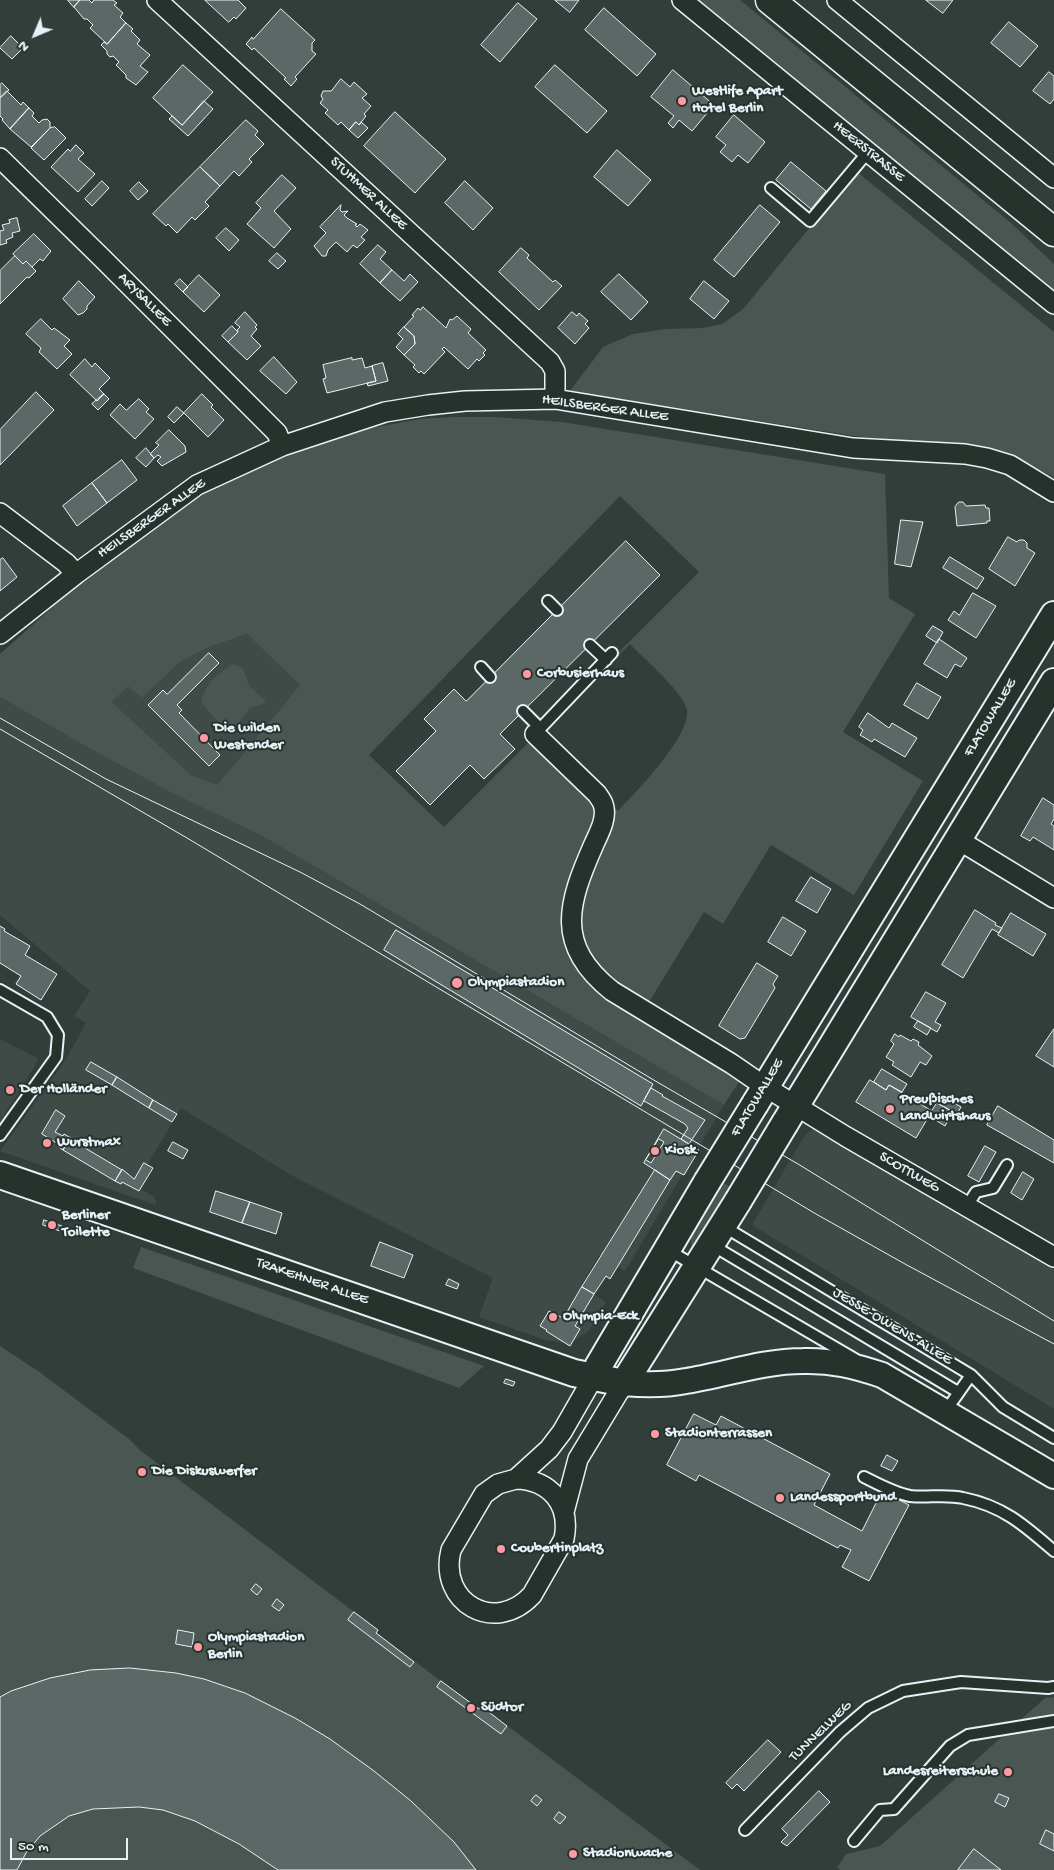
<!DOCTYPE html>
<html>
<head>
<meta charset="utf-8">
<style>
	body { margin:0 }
	#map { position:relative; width:1054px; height:1870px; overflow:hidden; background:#323e39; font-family:"Gochi Hand",sans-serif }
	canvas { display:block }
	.north { position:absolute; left:10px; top:10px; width:50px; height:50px; -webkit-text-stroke:4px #26332d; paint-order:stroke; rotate:225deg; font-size:14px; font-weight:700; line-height:20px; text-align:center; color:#e8f1f8 }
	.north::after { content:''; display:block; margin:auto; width:18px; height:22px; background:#e8f1f8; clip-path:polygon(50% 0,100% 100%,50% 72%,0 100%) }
	.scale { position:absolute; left:10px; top:1838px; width:118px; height:22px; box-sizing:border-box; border:2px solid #e8f1f8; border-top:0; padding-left:6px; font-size:15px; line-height:18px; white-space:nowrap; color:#e8f1f8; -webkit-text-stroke:4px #26332d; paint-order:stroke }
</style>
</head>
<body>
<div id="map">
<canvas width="1054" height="1870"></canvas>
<div class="north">N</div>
<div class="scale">50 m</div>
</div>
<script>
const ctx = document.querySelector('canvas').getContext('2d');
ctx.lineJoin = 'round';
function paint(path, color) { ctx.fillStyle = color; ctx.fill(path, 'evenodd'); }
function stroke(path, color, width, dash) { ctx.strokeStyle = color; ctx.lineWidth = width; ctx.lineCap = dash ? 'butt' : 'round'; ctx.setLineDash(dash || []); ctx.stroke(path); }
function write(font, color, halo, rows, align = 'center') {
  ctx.font = font + ' "Gochi Hand",sans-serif'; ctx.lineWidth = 4; ctx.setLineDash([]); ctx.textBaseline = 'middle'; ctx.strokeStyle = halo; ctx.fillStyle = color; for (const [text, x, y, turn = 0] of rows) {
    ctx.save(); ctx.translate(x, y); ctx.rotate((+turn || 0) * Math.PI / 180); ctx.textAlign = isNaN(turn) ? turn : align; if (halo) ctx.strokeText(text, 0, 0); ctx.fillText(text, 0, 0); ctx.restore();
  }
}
const built = new Path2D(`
	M248 634 300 685 217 785 191 775 112 702 128 685 142 698 180 662 207 648Z
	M0 697 85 746 172 793 264 837 724 1105 625 1271 599 1255 581 1286 606 1302 589 1331 573 1341 570 1346 565 1343 545 1340 479 1317 493 1278 293 1176 181 1108 147 1165 153 1168 140 1189 153 1196 156 1201 155 1205 0 1151 65 1061 86 1023 74 1016 90 991 0 915Z
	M0 1039 39 1059 0 1122Z
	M817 1126 1054 1269V1409L752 1225 805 1135Z`);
const green = new Path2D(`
	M692 0H740L1011 223 1054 264V296Z
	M856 171 1054 332V477L1015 458 983 448 854 436 570 391 603 347 633 334 666 329 703 328 722 324 743 309Z
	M453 417H496L562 422 885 474 889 598 915 614 843 732 923 781 854 895 771 845 723 924 704 912 649 1002 751 1063 724 1105 264 837 172 793 85 746 0 697V654L54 606 198 492 295 451 372 428 420 419ZM620 496 699 572 444 827 369 755ZM247 634 300 685 217 785 191 775 112 702 128 686 142 698 180 662 207 648ZM630 644C645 660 679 688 686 707 696 731 635 793 618 811L542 734Z
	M231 665H237L243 669 249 686 266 701 263 704 250 707 230 736 201 702C206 683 215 676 231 665Z
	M722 1182 732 1188 694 1249 691 1248V1232Z
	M141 1247 484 1366 459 1388 133 1268Z
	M0 1346 38 1371 129 1439 141 1451 378 1630 377 1633 478 1709 481 1706 700 1870H0Z
	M1054 1697V1870H840L837 1868 846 1854 880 1846 1045 1698Z`);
const building = new Path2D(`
	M68 0H80L74 7Z
	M80 0H89L92 3 94 0H113L117 3 114 5 123 13 120 17 126 23 107 44 90 28 93 25 87 19H84L74 7Z
	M205 0H238L246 8 236 19 234 17 229 22Z
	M555 0H579L570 12Z
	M926 0H953L943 13Z
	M518 3 537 19 500 62 481 45Z
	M604 8 656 54 637 76 585 30Z
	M281 9 315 40 312 43V51L316 54 295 77 297 79 291 86 284 79 286 78 254 48 252 50 246 44 252 37 253 39Z
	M1009 22 1038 46 1020 67 991 43Z
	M126 23 133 29 131 31 140 40 137 44 150 55 140 66 148 72 136 85 126 78V75L116 65 119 62 113 56 110 57 107 54V51L101 45 104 42 107 44Z
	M11 36 23 48 12 59 0 48Z
	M183 65 213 92 182 125 153 98Z
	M555 65 607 111 587 133 535 87Z
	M673 70 714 105 692 131 679 120 673 128 668 123 674 116 651 97Z
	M1049 72 1054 76V99L1050 104 1033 91Z
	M341 79 350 87 354 82 367 94 362 98 371 106 364 114 366 116 359 125 356 122 349 130 341 122 338 125 325 113 328 110 320 103 323 99 321 96 323 91H331Z
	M2 83 9 90 0 98V85Z
	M7 91 21 105 23 102 29 108 10 129 2 120 3 119 0 116V98Z
	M204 101 213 109 188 136 169 119 172 116 182 125Z
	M29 108 34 113 32 116 39 123 42 120 47 119 50 122V128L31 147 10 129Z
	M395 112 446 159 415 193 364 146Z
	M734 115 765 142 748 163 738 155 732 162 720 152 726 145 716 137Z
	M246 120 258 131 255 135 264 144 249 159 252 162 239 176 234 171 220 186 200 167Z
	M356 122 359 125 361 122 368 128 358 138 349 130Z
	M55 127 66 138 44 160 31 148 50 128Z
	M76 145 84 153 78 159 95 174 78 192 51 167 68 149 70 151Z
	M617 150 651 180 628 206 594 177Z
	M791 162 826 191 811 209 776 180Z
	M200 167 220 186 205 202 209 206 195 220 192 217 177 233 168 224 166 226 153 214Z
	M282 175 296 188 274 211 291 229 274 248 247 224 261 208 256 203Z
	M102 181 109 188 92 206 85 199Z
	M465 181 493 208 473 230 445 203Z
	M139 182 148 191 138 200 130 191Z
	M341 205 340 210 342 212 348 211 344 215 347 218 357 224 355 225 357 227 360 224 368 230 361 237 365 240 357 248 353 245 347 252 336 242 328 250 326 256H322L314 246 326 233 320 227Z
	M760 205 780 222 734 277 714 260Z
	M17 218 20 231 12 233 13 237 6 240 7 243 0 245V231L4 230 2 225 10 223 9 220Z
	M226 228 239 240 229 251 216 238Z
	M34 234 51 251 43 261 40 259 32 267 26 261 23 264 13 254Z
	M378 245 386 252 380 259 392 270 380 283 360 264Z
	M521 248 529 255 527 258 553 282 555 280 562 286 539 310 499 272Z
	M277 253 286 261 278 269 269 261Z
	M15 256 23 264 26 261 36 271 29 278 27 277 0 304V271Z
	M392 270 404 281 410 274 418 282 400 301 380 283Z
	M619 274 648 302 631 320 601 292Z
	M199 275 220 295 204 312 183 292Z
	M180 279 188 287 183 292 175 284Z
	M79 281 95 297 87 306V309L83 313 78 315 63 299Z
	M704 281 729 301 714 319 690 299Z
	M423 307 446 328 450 319 452 320 457 316 471 329 468 333 486 350 483 353 485 355 479 361 477 359 468 369 444 347 442 349 445 352 424 374 421 371 419 373 413 367 415 365 404 355 415 344 414 336 404 327 414 316 412 315 418 308 420 310Z
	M245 312 257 325 255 327 257 329 251 336 261 346 247 360 228 342 238 332 237 330 240 327 235 323Z
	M572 312 577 316 579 313 588 321 585 324 589 328 575 344 558 328Z
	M41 319 52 330 54 328 70 340 64 346 72 354 57 369 39 352 41 348 26 334Z
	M232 326 238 332 228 342 222 336Z
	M404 327 414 336 415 344 404 355 396 347 403 339 398 334Z
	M274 357 297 382 286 394 260 371Z
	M352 358V360L362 358 365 368 372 366 376 381 327 393 323 379 326 378 323 365Z
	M85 359 92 367 95 363 110 378 99 389 104 394 97 401 70 375Z
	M383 363 388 381 368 386 367 383 376 381 372 366Z
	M36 392 54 410 0 465V430Z
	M104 394 109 399 98 410 92 404Z
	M202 394 213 405 211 407 224 420 208 437 184 413Z
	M139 399 149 409 146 412 154 419 135 439 110 415 120 404 126 410Z
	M177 407 184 413 174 423 168 417Z
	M169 430 185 446 186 452 162 466 157 461 161 457 158 455 154 458 150 454 159 445 156 443Z
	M146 448 154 458 146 467 136 458Z
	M122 460 137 480 107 503 92 483Z
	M92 483 107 503 77 526 63 506Z
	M959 502H963L966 506 985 505 986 508H989L990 521H987V523L957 526 955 507Z
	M901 520 923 522 911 567 895 564Z
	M1008 537 1017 542 1019 540H1024L1027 543V548L1035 553 1015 586 989 569Z
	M626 541 660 575 500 734 515 749 484 779 470 765 430 805 396 771 436 731 424 719 454 689 466 701Z
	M950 557 984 578 977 589 943 568Z
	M3 558 17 577 0 591V560Z
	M973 593 996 606 976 638 948 620 954 611 959 615Z
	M933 626 943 632 937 643 926 636Z
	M939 639 967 658 961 667 955 664 947 678 924 664Z
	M209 653 219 663 177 705 182 710 179 713 220 755 209 766 148 705 163 690 167 694Z
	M917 683 941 697 928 719 904 705Z
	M868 713 889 728 892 723 917 738 905 757 874 739 872 742 860 735 863 730 859 727Z
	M1043 798 1054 805V819L1051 824 1054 826V850L1033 837 1030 841 1021 836Z
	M811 877 831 889 817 913 796 901Z
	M975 910 996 923 995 925 1002 928 999 933 992 929 963 978 942 965Z
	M1011 913 1046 934 1033 956 998 935Z
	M783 917 806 931 791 956 768 942Z
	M0 926 5 929 4 931 30 946 25 955 57 974 41 1000 16 984 21 976 0 963Z
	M396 930 653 1084 641 1106 384 950Z
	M757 963 778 976 773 984 775 988 745 1038 740 1039 719 1026Z
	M926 992 946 1003 935 1022 941 1025 937 1032 911 1017Z
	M918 1021 931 1028 927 1035 914 1027Z
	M1054 1029V1067L1036 1056Z
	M895 1034 899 1037 900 1035 911 1041 913 1039 919 1042 918 1045 932 1056 926 1065 920 1062 911 1077 892 1065 894 1062 886 1057 894 1044 891 1041Z
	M91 1062 117 1077 112 1085 86 1070Z
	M882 1069 907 1084 902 1092 889 1085 886 1090 874 1082Z
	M117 1077 153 1100 149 1108 112 1085Z
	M870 1080 886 1090 889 1085 932 1111 916 1138 856 1102Z
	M651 1088 663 1095 662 1096 705 1120 689 1144 681 1139 688 1128 685 1124 644 1101Z
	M943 1096 961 1107 957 1114 939 1104Z
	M153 1100 177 1114 172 1122 149 1108Z
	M937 1103 953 1112 945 1126 929 1116Z
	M998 1106 1054 1140V1163L987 1125Z
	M56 1110 65 1116 55 1132 63 1136 64 1134 71 1138 63 1150 57 1146 58 1144 42 1134Z
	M664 1129 699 1150 684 1175 676 1171 670 1180 644 1163Z
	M70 1139 122 1170 115 1181 63 1150Z
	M659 1139 664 1142 651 1163 646 1160Z
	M173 1142 188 1150 183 1159 168 1151Z
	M985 1146 996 1152 979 1182 968 1176Z
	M144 1163 153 1168 139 1191 122 1182 121 1184 115 1181 122 1169 134 1179Z
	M655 1170 670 1180 610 1279 606 1276 594 1294 582 1287Z
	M1023 1172 1034 1179 1022 1200 1011 1193Z
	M216 1191 250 1202 242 1223 210 1212Z
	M250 1202 282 1213 276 1234 242 1223Z
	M44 1220 62 1226 60 1231 43 1225Z
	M380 1242 413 1255 404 1278 371 1266Z
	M449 1279 459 1284 457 1289 446 1285Z
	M582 1287 594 1294 575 1326 580 1329 570 1346 546 1331 547 1330 540 1326 549 1311 563 1318Z
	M506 1379 515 1382 513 1386 504 1383Z
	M694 1414 716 1425 721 1416 830 1474 814 1505 862 1531 882 1491 909 1505 869 1581 842 1567 851 1550 840 1545 838 1548 699 1475 696 1481 667 1465Z
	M887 1455 898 1461 892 1471 881 1466Z
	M256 1584 262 1589 257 1595 251 1590Z
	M277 1599 284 1605 279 1611 272 1606Z
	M354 1612 378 1630 376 1633 414 1662 410 1667 348 1620Z
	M178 1630 194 1633 192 1647 176 1644Z
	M130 1668 176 1673 204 1679 245 1693 295 1718 330 1739 374 1771 411 1801 454 1842 476 1870H278L239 1844 195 1821 163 1810 139 1807 93 1809 69 1816 40 1836 26 1853 17 1870H0V1697L11 1691 50 1678 90 1670Z
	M441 1681 479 1709 481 1706 507 1726 501 1734 437 1687Z
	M768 1740 781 1752 744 1791 737 1784 732 1789 726 1783Z
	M819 1791 830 1802 787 1846 781 1842 788 1835 782 1829Z
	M999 1794 1009 1798 1005 1807 995 1802Z
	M536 1795 542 1800 537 1806 531 1801Z
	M559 1812 566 1817 560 1824 554 1819Z
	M1046 1830 1054 1834V1851L1040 1844Z
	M974 1849 1001 1870H958Z`);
const service = new Path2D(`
	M771 188 810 221 868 152
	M548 601 557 610
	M590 645 606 660
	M481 667 490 677
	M523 711 540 728
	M535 734 612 653
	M0 990 47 1017 58 1035 56 1057 0 1135
	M967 1206 976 1192 993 1188 1007 1165
	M723 1226 971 1375 1003 1407 1054 1438
	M712 1245 958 1392
	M668 1250 855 1359
	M945 1412 971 1375
	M864 1477C878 1484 894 1493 910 1496 927 1498 946 1494 963 1498 1003 1506 1024 1525 1054 1551
	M745 1830 840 1732 868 1708 903 1691 961 1682 1048 1688 1054 1687
	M854 1841 880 1810 894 1809 950 1746 968 1735 1054 1721`);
const minor = new Path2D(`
	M157 0 550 362 555 371V399
	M682 0 1054 304
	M837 0 1054 178
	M0 158 102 258 277 433 282 446
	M0 513 66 563 76 574
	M0 634 76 574 197 485 282 446 385 412 428 405 465 401 555 399 853 448 965 454 987 458 1010 465 1054 492
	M535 734 597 794C599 797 602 801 603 804 608 817 599 833 594 844 568 903 554 945 612 991L732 1064 764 1086 845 1136 1054 1257
	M957 839 1054 898
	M516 1479C550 1480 571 1504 564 1539L532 1595C495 1635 438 1603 451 1550L484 1494 498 1484 516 1479 549 1449 562 1432 593 1378
	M564 1512 578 1459 624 1383`);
const tertiary = new Path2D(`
	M624 1383C645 1385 666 1385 686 1381 724 1375 763 1361 803 1361 831 1360 855 1366 882 1375L1054 1476`);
const secondary = new Path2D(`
	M755 1104 1054 615
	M785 1123 1054 682
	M0 1175 574 1373 624 1383 738 1201
	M593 1378 599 1365 707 1182`);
const primary = new Path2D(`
	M770 0 1054 232`);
const tram = new Path2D(`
	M0 718 106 779 300 872 360 904 652 1079 798 1164 1054 1321
	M0 729 187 838 816 1214 905 1264 1054 1344`);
const secondaryBridge = new Path2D(`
	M707 1182 755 1104
	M738 1201 785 1123`);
const markers = [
	[682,101,5,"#ff9aa2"],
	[527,674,5,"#ff9aa2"],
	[204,738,5,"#ff9aa2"],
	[457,983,6,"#ff9aa2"],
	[10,1090,5,"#ff9aa2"],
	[890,1109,5,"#ff9aa2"],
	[47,1143,5,"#ff9aa2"],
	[655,1151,5,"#ff9aa2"],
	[52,1225,5,"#ff9aa2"],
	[553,1317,5,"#ff9aa2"],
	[655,1434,5,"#ff9aa2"],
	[142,1472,5,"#ff9aa2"],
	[780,1498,5,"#ff9aa2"],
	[501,1549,5,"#ff9aa2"],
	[198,1647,5,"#ff9aa2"],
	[471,1708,5,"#ff9aa2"],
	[1008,1772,5,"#ff9aa2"],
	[573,1854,5,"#ff9aa2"]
];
const poiNames = [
	["Westlife Apart",692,92],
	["Hotel Berlin",692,109],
	["Corbusierhaus",537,674],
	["Die wilden",214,729],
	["Westender",214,746],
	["Olympiastadion",468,983],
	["Der Holländer",20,1090],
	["Preußisches",900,1100],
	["Landwirtshaus",900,1117],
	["Wurstmax",57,1143],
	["Kiosk",665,1151],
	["Berliner",62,1216],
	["Toilette",62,1233],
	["Olympia-Eck",563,1317],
	["Stadionterrassen",665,1434],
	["Die Diskuswerfer",152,1472],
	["Landessportbund",790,1498],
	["Coubertinplatz",511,1549],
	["Olympiastadion",208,1638],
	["Berlin",208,1655],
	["Südtor",481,1708],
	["Landesreiterschule",998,1772,"right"],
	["Stadionwache",583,1854]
];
const streetNames = [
	["HEERSTRASSE",868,152,39],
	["STUHMER ALLEE",368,194,43],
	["ARYSALLEE",144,300,45],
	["HEILSBERGER ALLEE",605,409,8],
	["HEILSBERGER ALLEE",152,519,-35],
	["FLATOWALLEE",991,718,-59],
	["FLATOWALLEE",758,1098,-59],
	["SCOTTWEG",909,1173,30],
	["TRAKEHNER ALLEE",312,1282,19],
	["JESSE-OWENS-ALLEE",892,1327,31],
	["TUNNELWEG",821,1732,-44]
];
paint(built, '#3f4b46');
paint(green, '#495651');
paint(building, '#5c6865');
stroke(building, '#e8f1f8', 1);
stroke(service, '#e8f1f8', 14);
stroke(minor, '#e8f1f8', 22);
stroke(tertiary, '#e8f1f8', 28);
stroke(secondary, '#e8f1f8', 30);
stroke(primary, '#e8f1f8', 31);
stroke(service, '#26332d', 10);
stroke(minor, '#26332d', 19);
stroke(tertiary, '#26332d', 24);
stroke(secondary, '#26332d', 26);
stroke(primary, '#26332d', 28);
stroke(tram, '#e8f1f8', 1);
stroke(secondaryBridge, '#e8f1f8', 30, []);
stroke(secondaryBridge, '#26332d', 26);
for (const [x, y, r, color] of markers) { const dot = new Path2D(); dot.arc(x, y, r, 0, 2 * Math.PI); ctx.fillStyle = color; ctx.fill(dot); stroke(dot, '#26332d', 2); }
write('bold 15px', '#e8f1f8', '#26332d', poiNames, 'left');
write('15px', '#e8f1f8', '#26332d', streetNames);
</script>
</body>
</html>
